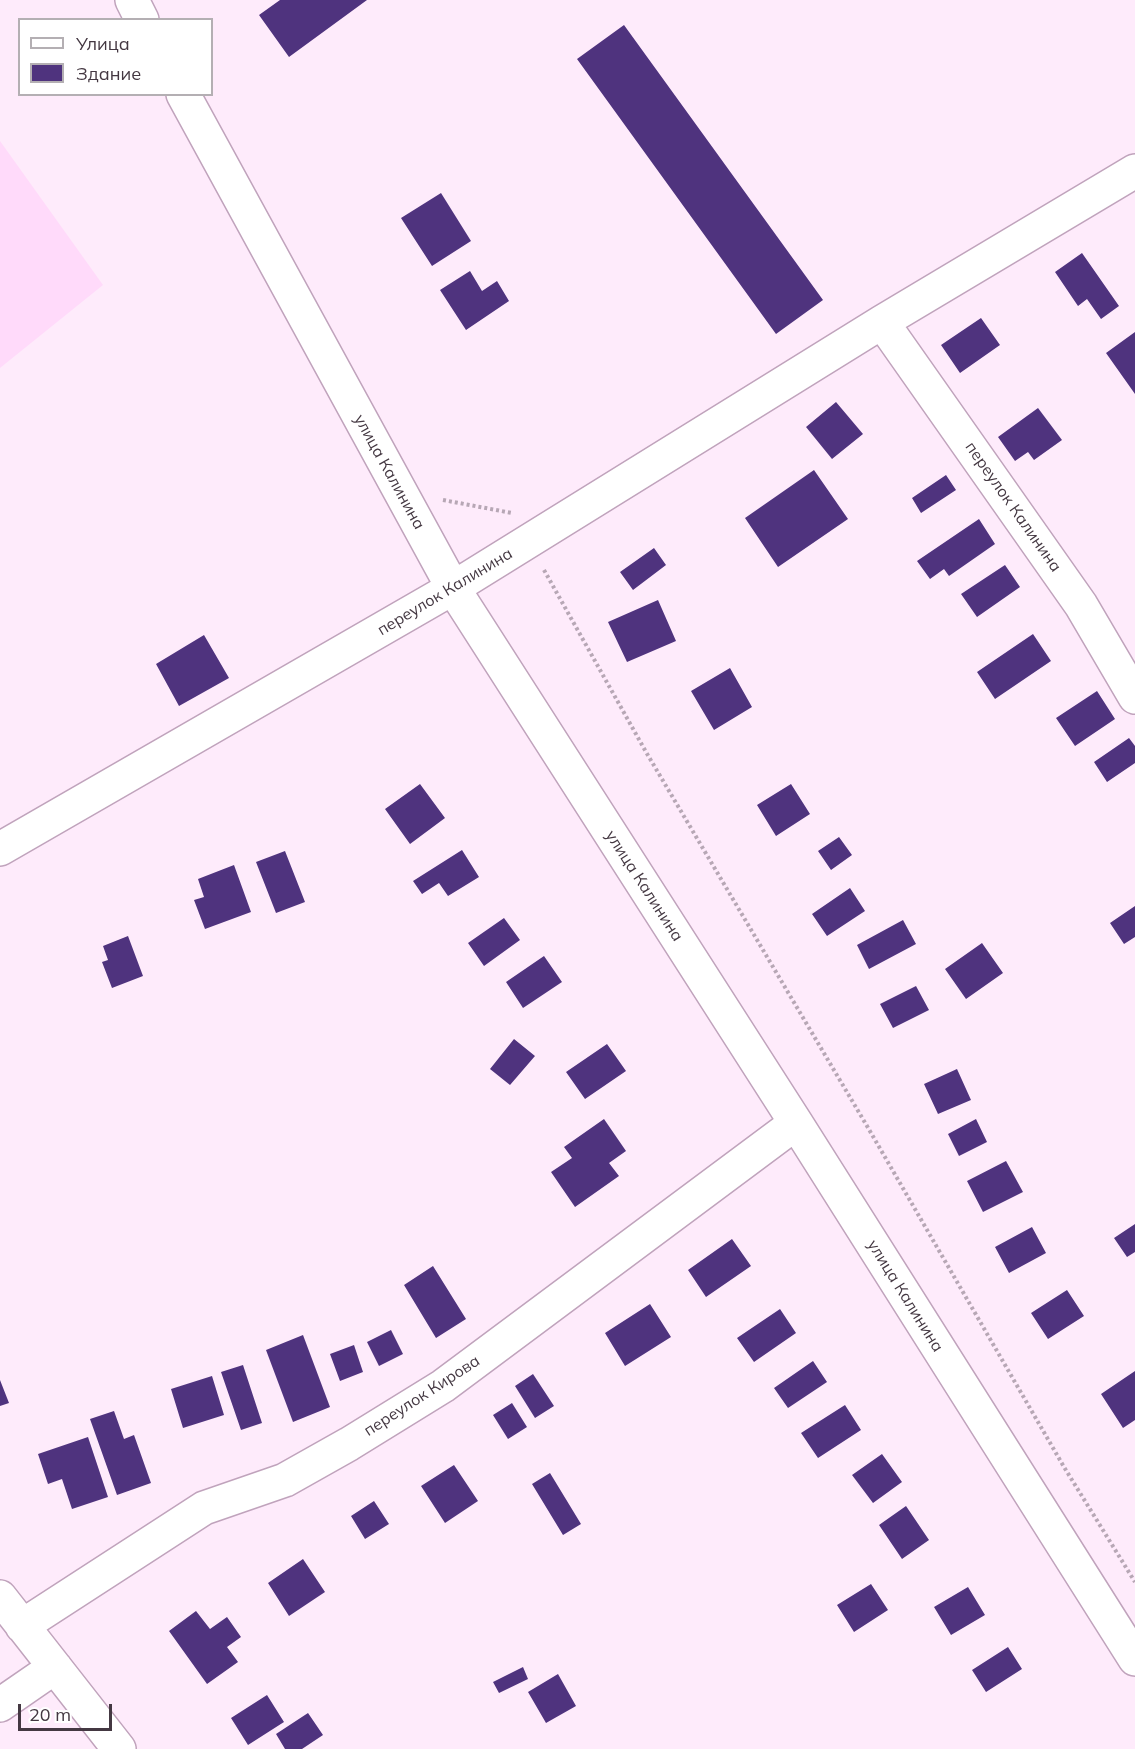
<!DOCTYPE html>
<html>
<head>
<meta charset="utf-8">
<style>
	body { margin:0 }
	#map { position:relative; width:1135px; height:1749px; overflow:hidden; background:#feebfb; font-family:Mulish,sans-serif }
	canvas { display:block }
	.legend { position:absolute; left:18px; top:18px; width:195px; height:78px; box-sizing:border-box; background:#fff; border:2px solid #b4afb3; margin:0; padding:8px 10px; list-style:none; font-size:18px; color:#443842 }
	.legend li { display:flex; align-items:center; gap:12px; height:30px }
	.legend b { width:30px; border:2px solid #b4afb3 }
	.scale { position:absolute; left:18px; top:1704px; width:94px; height:27px; box-sizing:border-box; border:3px solid #443842; border-top:0; padding-left:8px; font-size:18px; line-height:21px; white-space:nowrap; color:#443842; -webkit-text-stroke:4px #fff; paint-order:stroke }
</style>
</head>
<body>
<div id="map">
<canvas width="1135" height="1749"></canvas>
<ul class="legend">
<li><b style="height:8px;background:#fff"></b>Улица</li>
<li><b style="height:16px;background:#4f337e"></b>Здание</li>
</ul>
<div class="scale">20 m</div>
</div>
<script>
const ctx = document.querySelector('canvas').getContext('2d');
ctx.lineJoin = 'round';
function paint(path, color) { ctx.fillStyle = color; ctx.fill(path, 'evenodd'); }
function stroke(path, color, width, dash) { ctx.strokeStyle = color; ctx.lineWidth = width; ctx.lineCap = dash ? 'butt' : 'round'; ctx.setLineDash(dash || []); ctx.stroke(path); }
function write(font, color, halo, rows, align = 'center') {
  ctx.font = font + ' Mulish,sans-serif'; ctx.lineWidth = 6; ctx.setLineDash([]); ctx.textBaseline = 'middle'; ctx.strokeStyle = halo; ctx.fillStyle = color; for (const [text, x, y, turn = 0] of rows) {
    ctx.save(); ctx.translate(x, y); ctx.rotate((+turn || 0) * Math.PI / 180); ctx.textAlign = isNaN(turn) ? turn : align; if (halo) ctx.strokeText(text, 0, 0); ctx.fillText(text, 0, 0); ctx.restore();
  }
}
const built = new Path2D(`
	M0 141 103 285 0 368Z`);
const building = new Path2D(`
	M280 0H367L289 57 259 15Z
	M624 25 823 300 776 334 577 59Z
	M441 193 471 241 432 266 401 218Z
	M1082 253 1119 306 1101 319 1087 299 1078 306 1055 272Z
	M470 271 482 291 497 281 509 301 466 330 440 290Z
	M981 318 1000 345 960 373 941 345Z
	M1135 332V394L1106 353Z
	M836 402 863 434 832 459 806 427Z
	M1038 408 1062 440 1034 460 1028 452 1015 461 998 437Z
	M814 470 848 519 778 567 745 518Z
	M946 475 956 490 921 513 912 498Z
	M979 519 995 544 949 576 944 569 930 579 917 561Z
	M654 548 666 565 633 590 620 572Z
	M1005 565 1020 587 977 617 961 594Z
	M658 600 676 641 627 662 608 622Z
	M1033 634 1051 661 995 699 977 672Z
	M204 635 229 678 179 706 156 664Z
	M730 668 752 707 714 730 691 691Z
	M1097 691 1115 719 1075 746 1056 718Z
	M1129 738 1135 746V763L1107 782 1094 762Z
	M420 784 445 818 410 844 385 809Z
	M791 784 810 814 776 836 757 805Z
	M839 837 852 855 831 870 818 851Z
	M462 850 479 877 448 896 439 883 422 894 413 881Z
	M285 851 305 902 276 913 256 862Z
	M234 865 251 912 205 929 194 900 204 897 198 879Z
	M850 888 865 911 827 936 812 914Z
	M1135 906V937L1124 944 1110 923Z
	M504 918 520 940 484 966 468 943Z
	M903 920 916 944 869 969 857 945Z
	M128 936 143 976 112 988 102 962 108 960 103 946Z
	M982 943 1003 973 966 999 945 969Z
	M544 956 562 982 523 1008 506 982Z
	M916 986 929 1010 893 1028 880 1004Z
	M514 1039 535 1056 510 1085 490 1069Z
	M607 1044 626 1071 585 1099 566 1072Z
	M957 1069 971 1100 938 1114 924 1084Z
	M604 1119 626 1151 609 1163 619 1176 575 1207 551 1172 572 1158 564 1147Z
	M976 1119 987 1142 959 1156 948 1134Z
	M1006 1161 1023 1192 983 1212 967 1181Z
	M1135 1224V1252L1127 1257 1114 1238Z
	M1032 1227 1046 1253 1009 1273 995 1247Z
	M732 1239 751 1266 706 1297 688 1270Z
	M433 1266 466 1319 436 1338 404 1285Z
	M1067 1290 1084 1316 1048 1339 1031 1313Z
	M650 1304 671 1337 625 1366 605 1333Z
	M780 1309 796 1333 754 1362 737 1338Z
	M391 1330 403 1354 379 1366 367 1342Z
	M303 1335 330 1407 293 1422 266 1350Z
	M354 1345 363 1372 340 1381 330 1354Z
	M813 1361 827 1382 788 1408 774 1388Z
	M243 1365 262 1423 241 1430 221 1372Z
	M1135 1371V1420L1123 1428 1101 1394Z
	M533 1374 554 1406 535 1418 515 1386Z
	M212 1376 224 1415 183 1428 171 1389Z
	M0 1380 9 1403 0 1406Z
	M512 1403 527 1427 508 1439 493 1415Z
	M845 1405 861 1430 818 1458 801 1433Z
	M114 1411 124 1439 134 1435 151 1483 117 1495 90 1419Z
	M88 1437 108 1497 72 1509 62 1479 48 1484 38 1454Z
	M882 1454 902 1482 873 1503 852 1475Z
	M454 1465 478 1501 445 1523 421 1486Z
	M550 1473 581 1524 563 1535 532 1484Z
	M374 1501 389 1524 365 1539 351 1516Z
	M906 1506 929 1540 902 1559 879 1525Z
	M303 1559 325 1592 289 1616 268 1583Z
	M871 1584 888 1610 854 1632 837 1605Z
	M968 1587 985 1615 951 1635 934 1607Z
	M196 1611 210 1629 227 1617 241 1637 227 1647 238 1662 207 1684 169 1631Z
	M1008 1647 1022 1669 986 1692 972 1670Z
	M523 1667 528 1679 499 1693 493 1682Z
	M558 1674 576 1706 546 1723 528 1692Z
	M267 1695 284 1722 248 1745 231 1718Z
	M308 1713 323 1735 302 1749H285L276 1734Z`);
const path = new Path2D(`
	M443 500 512 513
	M544 570 646 752 867 1126 1064 1467 1135 1582`);
const minor = new Path2D(`
	M132 0 142 20
	M183 94 453 588 796 1123 1135 1659
	M882 322 1081 605 1135 697
	M0 849 453 588 882 322 1135 171
	M0 1597 119 1749
	M22 1626 204 1508 285 1480 349 1444 443 1386 796 1123
	M0 1705 55 1667`);
const streetNames = [
	["улица Калинина",389,472,61],
	["переулок Калинина",1013,507,55],
	["переулок Калинина",445,592,-31],
	["улица Калинина",644,886,57],
	["улица Калинина",905,1296,58],
	["переулок Кирова",422,1396,-33]
];
paint(built, '#ffdafa');
paint(building, '#4f337e');
stroke(minor, '#c0a3bc', 36);
stroke(path, '#b7a7b5', 4, [3, 3]);
stroke(minor, '#fff', 33);
write('16px', '#443842', '#fff', streetNames);
</script>
</body>
</html>
